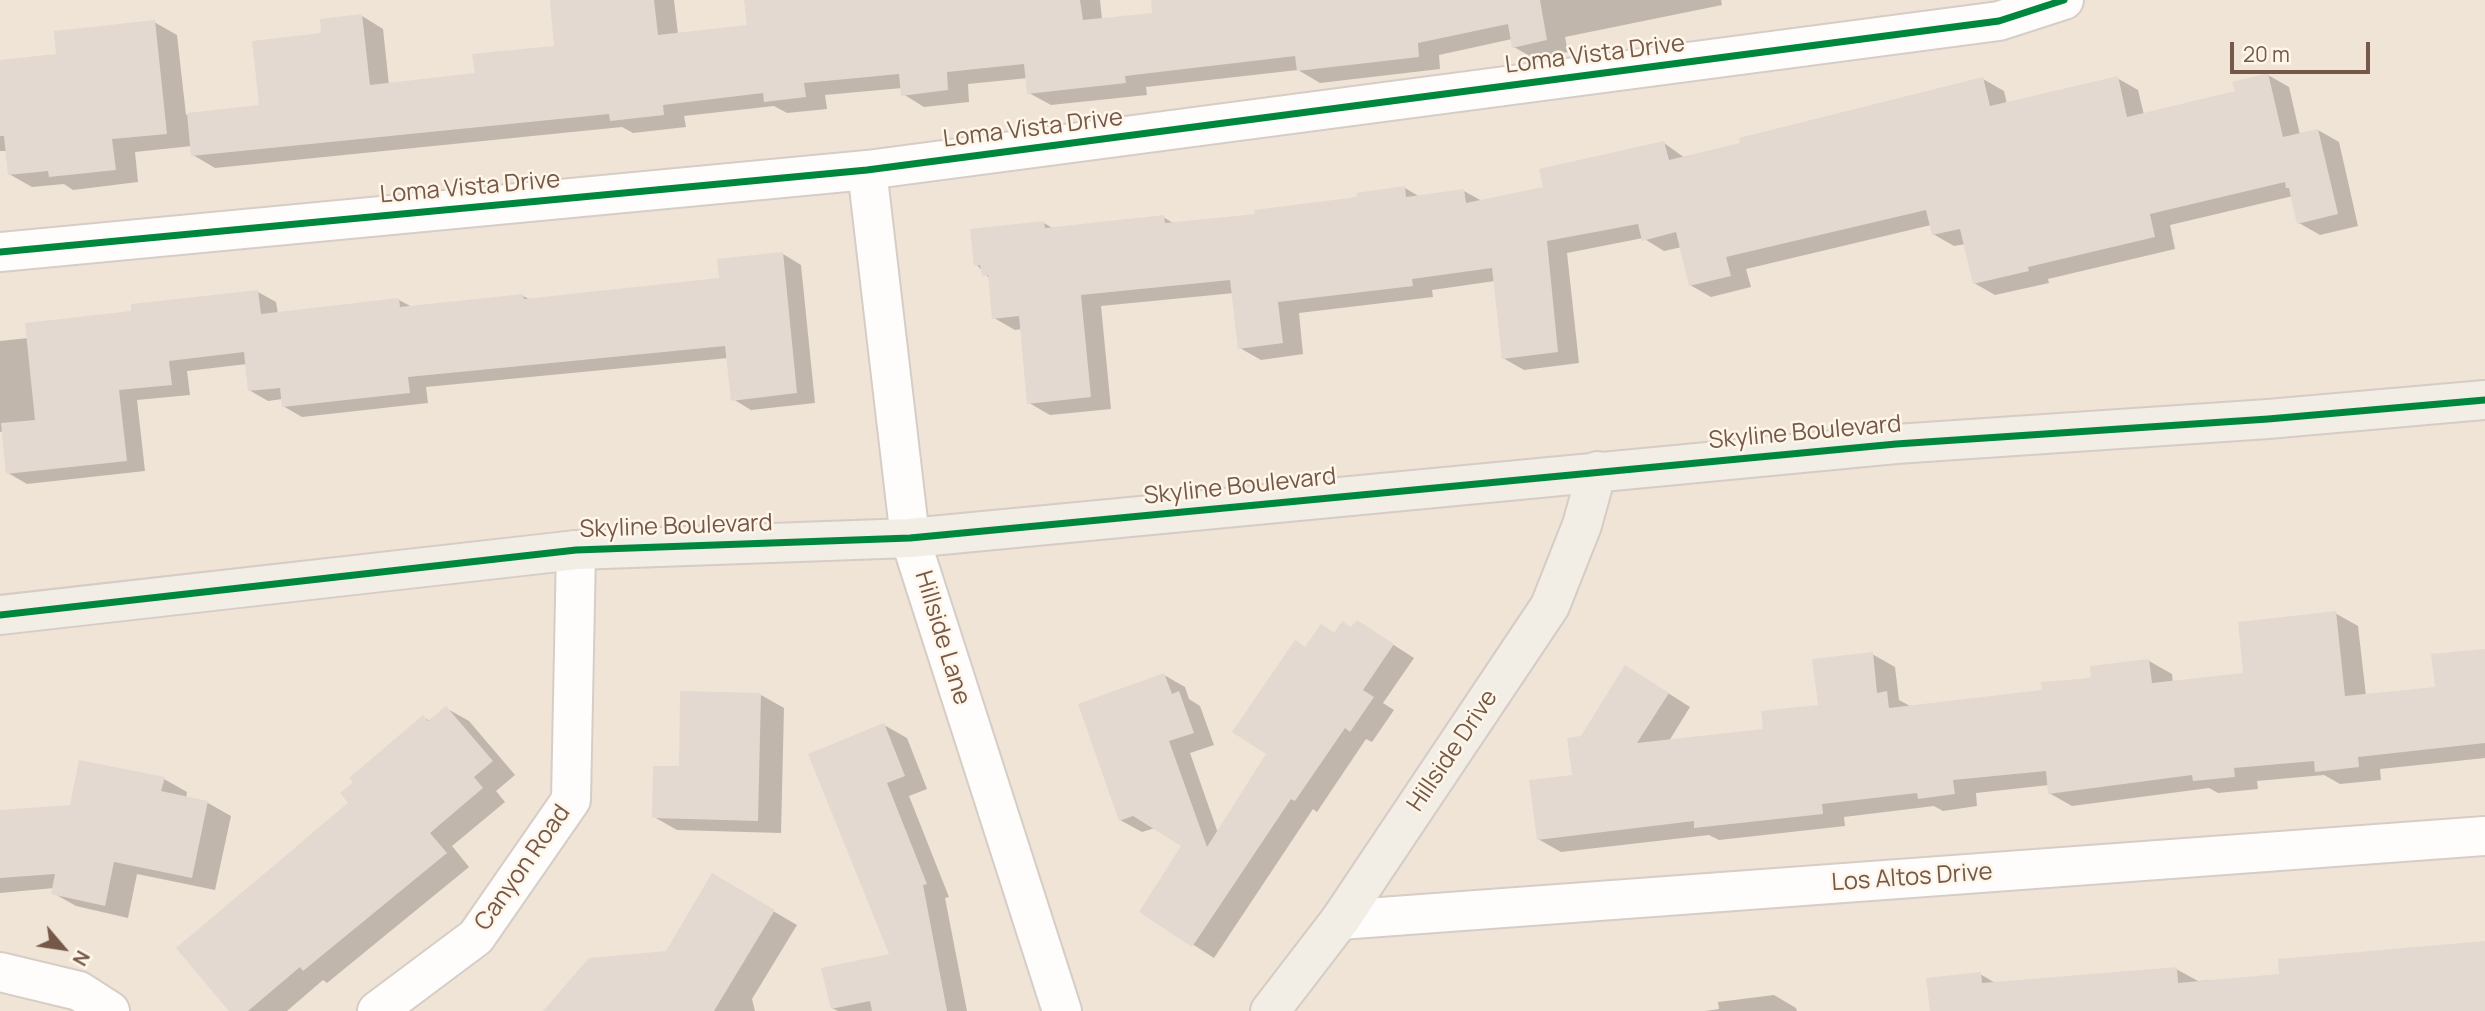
<!DOCTYPE html>
<html>
<head>
<meta charset="utf-8">
<style>
	body { margin:0 }
	#map { position:relative; width:2485px; height:1011px; overflow:hidden; background:#f7f1e9; font-family:Manrope,sans-serif }
	canvas { display:block }
	.north { position:absolute; left:28px; top:913px; width:70px; height:70px; -webkit-text-stroke:5px #fff6ea; paint-order:stroke; rotate:119deg; font-size:19px; font-weight:700; line-height:28px; text-align:center; color:#755848 }
	.north::after { content:''; display:block; margin:auto; width:24px; height:32px; background:#755848; clip-path:polygon(50% 0,100% 100%,50% 72%,0 100%) }
	.scale { position:absolute; left:2230px; top:42px; width:140px; height:32px; box-sizing:border-box; border:4px solid #755848; border-top:0; padding-left:9px; font-size:21px; line-height:24px; white-space:nowrap; color:#755848; -webkit-text-stroke:5px #fff6ea; paint-order:stroke }
</style>
</head>
<body>
<div id="map">
<canvas width="2485" height="1011"></canvas>
<div class="north">N</div>
<div class="scale">20 m</div>
</div>
<script>
const ctx = document.querySelector('canvas').getContext('2d');
ctx.lineJoin = 'round';
function paint(path, color) { ctx.fillStyle = color; ctx.fill(path, 'evenodd'); }
function stroke(path, color, width, dash) { ctx.strokeStyle = color; ctx.lineWidth = width; ctx.lineCap = dash ? 'butt' : 'round'; ctx.setLineDash(dash || []); ctx.stroke(path); }
function write(font, color, halo, rows, align = 'center') {
  ctx.font = font + ' Manrope,sans-serif'; ctx.lineWidth = 5; ctx.setLineDash([]); ctx.textBaseline = 'middle'; ctx.strokeStyle = halo; ctx.fillStyle = color; for (const [text, x, y, turn = 0] of rows) {
    ctx.save(); ctx.translate(x, y); ctx.rotate((+turn || 0) * Math.PI / 180); ctx.textAlign = isNaN(turn) ? turn : align; if (halo) ctx.strokeText(text, 0, 0); ctx.fillText(text, 0, 0); ctx.restore();
  }
}
const residential = new Path2D(`
	M0 0H2485V1011H0Z`);
const shadow = new Path2D(`
	M551 0H674L678 34 749 26 746 0H1100L1102 20 1154 15 1152 0H1721L1722 5 1565 37 1568 52 1535 59 1514 47 1512 39 1439 55 1440 69 1320 83 1298 70 1146 87 1147 95 1051 105 1029 93 1028 78 968 84 969 102 924 107 903 94 902 88 825 95 827 109 787 113 774 106 684 116 686 127 633 133 622 127 215 168 193 155 192 146 135 152 138 182 73 190 64 184 32 187 9 174 7 151H0V62L58 56 154 22 177 35 186 115 261 107 323 34 362 16 383 29 389 85 476 75 556 47Z
	M2268 75 2289 87 2300 135 2318 130 2339 142 2358 226 2320 235 2299 223 2293 196 2170 225 2175 249 2048 279 2049 283 1995 295 1974 283 1966 244 1954 246 1933 234 1931 225 1746 269 1751 287 1711 297 1690 285 1682 247 1664 251 1643 238 1567 253 1579 363 1524 370 1503 358 1495 281 1432 290 1433 297 1299 313 1303 354 1261 360 1240 348 1234 293 1101 306 1111 409 1050 415 1029 403 1022 329 1015 330 994 318 990 279 976 264 1044 223 1054 229 1163 217 1175 224 1257 216 1405 188 1420 197 1464 191 1482 201 1545 189 1664 143 1685 158 1983 79 2004 91 2007 104 2117 78 2138 90 2144 115 2237 93Z
	M783 254 801 265 815 403 751 410 733 399 728 358 426 387 428 403 302 417 283 406 282 399 268 401 249 390 247 364 187 371 190 395 137 400 145 471 27 484 8 473 4 431 0 432V341L28 338 133 313 258 292 276 302 278 314 399 300 412 307 523 296 531 300 720 280Z
	M2335 613 2358 626 2366 696 2437 689 2485 650V758L2380 769 2381 780 2340 784 2324 775 2257 781 2258 789 2218 793 2209 788 2072 806 2049 793V785L1976 793 1977 806 1943 811 1934 806 1844 817 1845 826 1719 840 1709 835 1561 852 1538 839 1574 777 1582 738 1649 681 1690 707 1669 741 1765 730 1820 706 1872 654 1895 667 1899 700 1910 706 2044 691 2149 661 2172 674 2173 683 2245 674Z
	M1358 622 1414 658 1383 703 1394 710 1372 742 1366 739 1317 812 1313 809 1214 958 1141 911 1184 846 1155 828 1142 832 1120 820 1164 675 1185 687 1189 699 1200 706 1214 745 1190 753 1218 833 1269 754 1306 648 1322 626 1335 634 1352 629Z
	M682 693 761 695 784 708 781 833 677 830 654 817 681 768Z
	M446 708 469 721 515 775 496 791 505 802 452 846 469 867 327 983 323 980 287 1011H231L351 803 423 717 430 721Z
	M884 725 907 738 927 789 909 796 949 897 945 898 967 1011H838L832 1008 892 955Z
	M164 779 187 792 186 798 208 803 231 816 215 890 137 874 128 918 76 906 53 893 54 888 0 893V812L71 806Z
	M713 876 797 925 752 999 755 1011H545L667 953Z
	M2485 942V1011H1931L1980 974 1997 984 2176 969 2198 981 2281 976Z
	M1774 995 1796 1008 1797 1011H1705L1719 1009 1718 1002Z`);
const building = new Path2D(`
	M550 0H654L658 35 747 25 744 0H1080L1083 20 1152 13 1151 0H1540L1547 40 1512 48 1508 24 1418 43 1419 57 1297 71 1295 56 1125 76 1126 83 1027 94 1024 64 947 72 948 90 901 96 899 74 804 83 806 97 764 102 763 93 663 105 664 115 610 121 609 114 191 156 187 113 259 105 252 41 321 33 320 19 362 14 370 85 475 73 472 54 554 46Z
	M155 20 167 134 112 139 116 170 49 177 48 171 8 175 4 136H0V60L56 54 54 31Z
	M2268 73 2283 137 2318 129 2338 214 2297 224 2289 188H2286L2285 182 2150 214 2155 237 2028 267 2029 271 1973 284 1960 229 1932 235 1926 210 1726 257 1731 276 1689 286 1676 232 1642 241 1638 224 1547 241 1558 352 1502 359 1492 268 1412 279 1413 286 1278 302 1283 343 1238 349 1230 280 1081 295 1091 397 1027 404 1019 316 992 319 988 275 982 276 980 265 974 266 970 229 1044 221 1045 228 1164 215 1165 223 1255 214 1254 210 1357 197 1356 193 1405 186 1406 197 1464 189 1466 203 1543 187 1539 169 1664 141 1669 160 1740 143 1739 138 1983 77 1990 106 2118 76 2127 117 2235 91 2232 82Z
	M783 252 797 393 731 401 725 346 408 377 410 393 282 407 280 388 248 391 244 352 169 361 172 385 119 390 127 461 6 474 1 423 35 420 25 323 131 311V304L258 290 261 314 399 298 400 307 523 294 524 299 719 278 717 259Z
	M2336 611 2345 696 2435 687 2431 654 2485 649V743L2358 757 2359 767 2315 772 2314 761 2234 768 2235 777 2193 781 2192 775 2048 794 2046 771 1953 780 1955 794 1918 799 1917 793 1822 804 1823 814 1694 828V821L1537 840 1529 780 1572 775 1567 738 1581 736 1625 665 1669 693 1637 743 1763 729 1761 711 1818 705 1812 659 1873 652 1877 693 1887 691 1889 708 2042 690 2041 682 2091 678 2090 666 2149 659 2152 683 2243 673 2238 622Z
	M1357 620 1394 644 1363 690 1374 697 1350 732 1345 728 1295 801 1291 799 1192 947 1139 912 1181 846 1133 816 1119 821 1078 704 1164 673 1172 694 1179 691 1194 733 1169 741 1207 847 1266 754 1232 732 1295 640 1305 647 1321 624 1334 633 1342 621 1351 627Z
	M680 691 761 693 758 821 652 818 653 766H679Z
	M446 706 493 761 474 777 483 788 430 833 447 853 303 971 300 967 248 1011H229L176 948 348 803 340 793 353 782 349 778 423 715 428 721Z
	M884 723 905 776 887 783 927 884 923 885 947 1011H872L870 1001 831 1009 821 968 889 954 808 754Z
	M79 760 165 777 161 791 208 801 192 878 114 862 105 906 51 894 55 874 0 878V810L70 805Z
	M712 873 775 910 714 1011H543L589 958 666 951Z
	M2485 941V1011H1930L1926 978 1981 972 1982 983 2177 967 2178 983 2279 974 2278 959Z`);
const minor = new Path2D(`
	M867 170 910 538 1062 1011
	M0 252 867 170 1999 21 2064 0
	M1340 920 2485 836
	M0 972 79 991 110 1011
	M377 1011 476 937 571 800 576 550`);
const major = new Path2D(`
	M0 615 576 550 910 538 1896 444 2268 419 2485 400
	M1270 1011 1340 920 1550 606 1582 525 1597 471`);
const cycleway = new Path2D(`
	M0 252 867 170 1999 21 2064 0
	M0 615 576 550 910 538 1896 444 2268 419 2485 400`);
const streetNames = [
	["Loma Vista Drive",1595,55,-7],
	["Loma Vista Drive",1033,129,-7],
	["Loma Vista Drive",470,188,-5],
	["Skyline Boulevard",1805,433,-5],
	["Skyline Boulevard",1240,487,-6],
	["Skyline Boulevard",676,527,-2],
	["Hillside Lane",942,638,73],
	["Hillside Drive",1453,751,-56],
	["Canyon Road",523,868,-55],
	["Los Altos Drive",1912,878,-4]
];
paint(residential, '#f0e4d6');
paint(shadow, '#0003');
paint(building, '#e3d9d1');
stroke(minor, '#d5cdc6', 42);
stroke(major, '#d5ccc5', 42);
stroke(minor, '#fefdfc', 38);
stroke(major, '#f2ede5', 38);
stroke(cycleway, '#00873e', 7);
write('24px', '#755848', '#fff6ea', streetNames);
</script>
</body>
</html>
